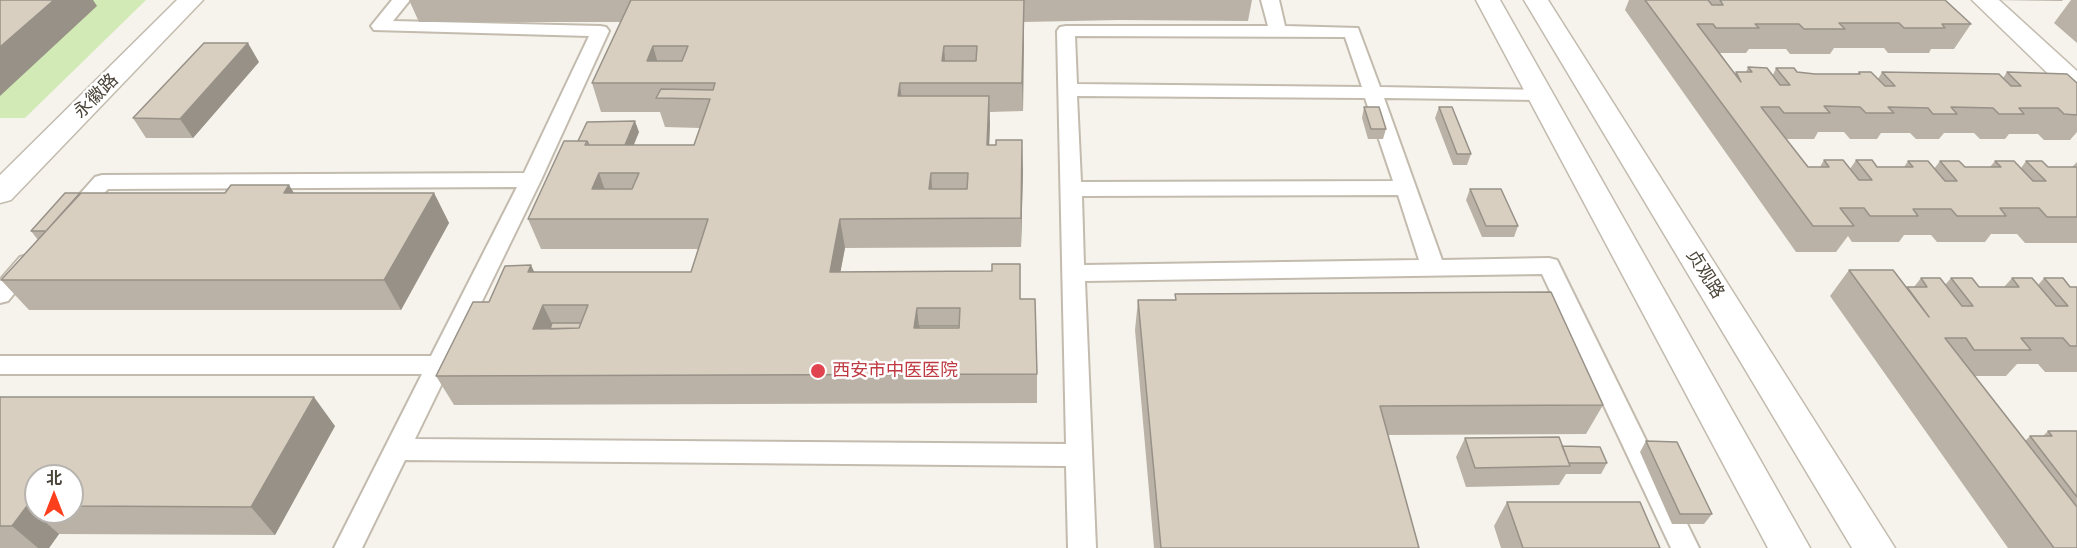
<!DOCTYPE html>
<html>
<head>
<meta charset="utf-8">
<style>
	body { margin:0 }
	#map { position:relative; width:2077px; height:548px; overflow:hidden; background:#f6f3ec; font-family:Inter,"Noto Sans SC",sans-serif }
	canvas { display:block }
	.north { position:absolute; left:24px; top:464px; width:60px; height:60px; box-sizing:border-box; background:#fff; border:2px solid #b7b4b0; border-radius:50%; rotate:0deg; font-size:16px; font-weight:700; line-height:24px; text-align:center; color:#4b4439 }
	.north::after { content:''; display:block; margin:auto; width:21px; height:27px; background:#fc3f1d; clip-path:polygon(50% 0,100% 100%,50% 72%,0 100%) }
</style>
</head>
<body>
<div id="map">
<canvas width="2077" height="548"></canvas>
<div class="north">北</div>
</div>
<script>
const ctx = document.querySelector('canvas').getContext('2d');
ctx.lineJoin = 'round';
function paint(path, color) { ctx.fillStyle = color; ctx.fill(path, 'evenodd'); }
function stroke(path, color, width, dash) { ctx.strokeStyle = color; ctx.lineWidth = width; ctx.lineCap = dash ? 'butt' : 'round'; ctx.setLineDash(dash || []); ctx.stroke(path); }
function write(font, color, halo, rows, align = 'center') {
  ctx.font = font + ' Inter,"Noto Sans SC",sans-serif'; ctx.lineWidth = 5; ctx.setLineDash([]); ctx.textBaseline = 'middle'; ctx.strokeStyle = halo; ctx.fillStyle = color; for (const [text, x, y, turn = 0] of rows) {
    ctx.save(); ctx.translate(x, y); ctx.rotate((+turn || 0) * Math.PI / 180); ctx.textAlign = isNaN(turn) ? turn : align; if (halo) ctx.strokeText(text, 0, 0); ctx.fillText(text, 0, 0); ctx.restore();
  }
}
const green = new Path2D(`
	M0 0H146L25 118H0Z`);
const service = new Path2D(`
	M392 0H410L393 21 600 26 606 27 609 31 541 180 415 439 1066 444 1057 31 1060 27 1066 26H1268L1261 0H1279L1285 26 1358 28 1380 87 1546 90 1548 94 1546 98 1539 100 1384 98 1442 260 1549 258 1557 260 1699 548H1671L1542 274 1085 281 1096 548H1068L1066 466 405 460 362 548H334L422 374H0V356H431L517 187 108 189C96 201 84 224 65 219L62 214 95 177 102 175 524 173 589 36 374 30 371 26ZM1075 36 1345 37 1362 87 1077 84ZM1077 96 1365 98 1393 181 1081 182ZM1398 195 1419 260 1084 265 1082 196Z
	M28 255 36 257 39 263 8 301 0 303V280L20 257Z`);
const minor = new Path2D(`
	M1972 0H1999L2077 71V94L2067 92Z`);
const tertiary = new Path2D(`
	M177 0H203L11 200 0 203V175Z
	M1476 0H1500L1810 548H1768Z
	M1524 0H1548L1895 548H1852Z`);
const wall = new Path2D(`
	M409 0H1252L1248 21 1119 20 1024 22 1023 111 990 112 989 145 1023 170 1021 247 845 248 840 272 1021 299 1037 374V403L454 405 436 376 489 302 534 272H691L698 249H541L528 219 578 141 639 132 633 145H694L700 128 665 127 660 112H601L592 83 621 22H419Z
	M1629 0H1945L1971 24 1954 49H1931L1929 53H1888L1884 48H1834L1830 54H1790L1786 49H1749L1746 53H1720L1735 74 1736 72H1746L1748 67 1773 75 1776 68 1797 72 1815 74H1857L1859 72 1878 79 1882 72 2003 78 2007 72 2077 83V132L2070 140H2044L2038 134H2009L2005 139H1980L1974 133H1944L1939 139H1916L1910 133H1881L1877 139H1850L1844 132H1818L1814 139H1786L1808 167H1820L1824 160 1850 169 1856 160 1877 167H1904L1908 161 1934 169 1940 161 1965 167H1990L1995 161 2021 168 2026 161 2048 167H2072L2077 162V243H2025L2017 234H1991L1985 242H1937L1931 235H1904L1899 242H1852L1848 236 1836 252H1796L1625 10Z
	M1993 0H2063L2062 1Z
	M2071 0H2077V43L2054 23Z
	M259 62 193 138H146L133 118Z
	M1364 107 1386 129 1383 139H1368L1362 118Z
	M1439 107 1471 154 1467 165H1453L1435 118Z
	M1470 189 1518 226 1514 237H1482L1466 200Z
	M294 193H434L449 223 401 310H29L1 280 38 240 31 231Z
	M1849 270 1906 288 1907 287H1914L1921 278 1945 285 1951 278 1979 287H2004L2012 278 2038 285 2044 278 2070 287H2077V372H2045L2038 364H2017L2006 376H1974L2025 441 2030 436H2043L2048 431H2077V548H2008L1830 296Z
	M1175 294 1603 405 1586 434 1388 435 1419 548H1154L1135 330 1138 300H1175Z
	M0 397 335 426 275 535 59 534 49 548H0ZM36 476H72V512H36Z
	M1465 438 1562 446 1607 463 1601 474H1566L1559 485 1466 487 1456 457Z
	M1646 441 1712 514 1704 524H1672L1640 452Z
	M1507 502 1660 548H1501L1494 526Z`);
const shadedWall = new Path2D(`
	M54 0H93L97 6 0 96V47Z
	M1024 0V22L1023 111 1022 83Z
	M248 43 259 62 193 138 180 119Z
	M653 46 661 74 647 61Z
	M944 46 946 74 942 61Z
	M900 83 903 112 898 96Z
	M989 96 990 125 988 175 987 145Z
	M635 121 639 132 629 157 625 146Z
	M1022 140 1023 170 1021 247V218Z
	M599 173 609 202 592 189Z
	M931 173 933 202 929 189Z
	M289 185 308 215 284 193Z
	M434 193 449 223 401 310 384 280Z
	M840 219 845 248 835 301 830 272Z
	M531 265 545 295 528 272Z
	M543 305 557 334 533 329Z
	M917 308 920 337 914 328Z
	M314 397 335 426 275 535 251 507Z
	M27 506 59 534 49 548H38L12 526Z`);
const building = new Path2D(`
	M0 0H54L0 47Z
	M631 0H1024L1022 83H900L898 96H989L987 145H996V140H1022L1021 218 840 219 830 272 992 271V264H1020V299H1035L1037 374 436 376 473 302H489L505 266 531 265 528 272H691L708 219H528L564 141H587L585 145H694L710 99 656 98 661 89 713 90 715 83H592ZM653 46H688L682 61H647ZM944 46H977L976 61H942ZM599 173H639L632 189H592ZM931 173H968L967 189H929ZM543 305H588L579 328 533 329ZM917 308H960L959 328H914Z
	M1645 0H1708L1712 5H1723L1720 0H1945L1971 24H1942L1945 28H1904L1899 23H1839L1845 29H1804L1799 24H1755L1759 28H1716L1713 24H1697L1741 82 1736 72H1752L1748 67 1767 68 1780 85H1790L1776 68H1794L1797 72 1815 74H1860L1859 72H1871L1885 86H1895L1882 72 1999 74 2011 86H2021L2007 72 2067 74 2077 83V115L2064 114 2058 108H2019L2024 114H1999L1993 108 1951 107 1957 114H1933L1928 108 1888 107 1894 113H1866L1860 107 1824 106 1830 113H1784L1779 107H1761L1808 167H1829L1824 160H1843L1859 180H1872L1856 160H1872L1877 167H1913L1908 161H1928L1945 181H1957L1940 161H1959L1965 167H2001L1995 161H2014L2033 181H2046L2026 161H2042L2048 167H2077V217H2047L2039 208H2000L2006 216H1957L1951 209H1913L1918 216H1870L1864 208H1840L1854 226H1813Z
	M204 43H248L180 119 133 118Z
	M1364 107H1379L1386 129H1371Z
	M1439 107H1452L1471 154H1457Z
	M635 121 625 145H589L587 141H578L587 122Z
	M231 185H289L284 193H434L384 280H1L81 193H225Z
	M1470 189H1501L1518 226H1486Z
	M65 193H80L46 231H31Z
	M1849 270H1893L1929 317 1907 287H1927L1921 278H1940L1962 306H1973L1951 278H1972L1979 287H2019L2012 278H2032L2056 306H2068L2044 278H2063L2070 287H2077V346H2070L2063 338H2021L2031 350H1974L1966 338H1945L2077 507V548H2054Z
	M1551 292 1603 405 1380 406 1419 548H1161L1138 300H1176L1175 294Z
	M552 323H581L579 328 550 329Z
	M919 326H959V328H919Z
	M0 397H314L251 507 72 506V476H36V506H27L12 526H0Z
	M2048 431H2077V497L2030 436H2052Z
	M1559 437 1570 466 1475 468 1465 438Z
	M1646 441 1677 442 1712 514H1680Z
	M1562 446 1600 447 1607 463H1569Z
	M1507 502H1640L1660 548H1523Z`);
const markers = [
	[818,371,8,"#e0444e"]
];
const streetNames = [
	["永徽路",96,96,-45],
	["贞观路",1705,274,58]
];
const healthNames = [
	["西安市中医医院",832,371]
];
paint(green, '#d2eab5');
stroke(service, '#c2bbae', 4);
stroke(minor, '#c2bbae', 3);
stroke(tertiary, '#c2bbae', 3);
paint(service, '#fff');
paint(minor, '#fff');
paint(tertiary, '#fff');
paint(wall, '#bab2a6');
paint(shadedWall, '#979187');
paint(building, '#d8cfc1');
stroke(building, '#979187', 1.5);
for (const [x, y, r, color] of markers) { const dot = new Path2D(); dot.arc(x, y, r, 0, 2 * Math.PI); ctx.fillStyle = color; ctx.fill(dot); stroke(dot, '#fff', 2); }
write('18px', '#4b4439', '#fff', streetNames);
write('18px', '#be3a42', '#fff', healthNames, 'left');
</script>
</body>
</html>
